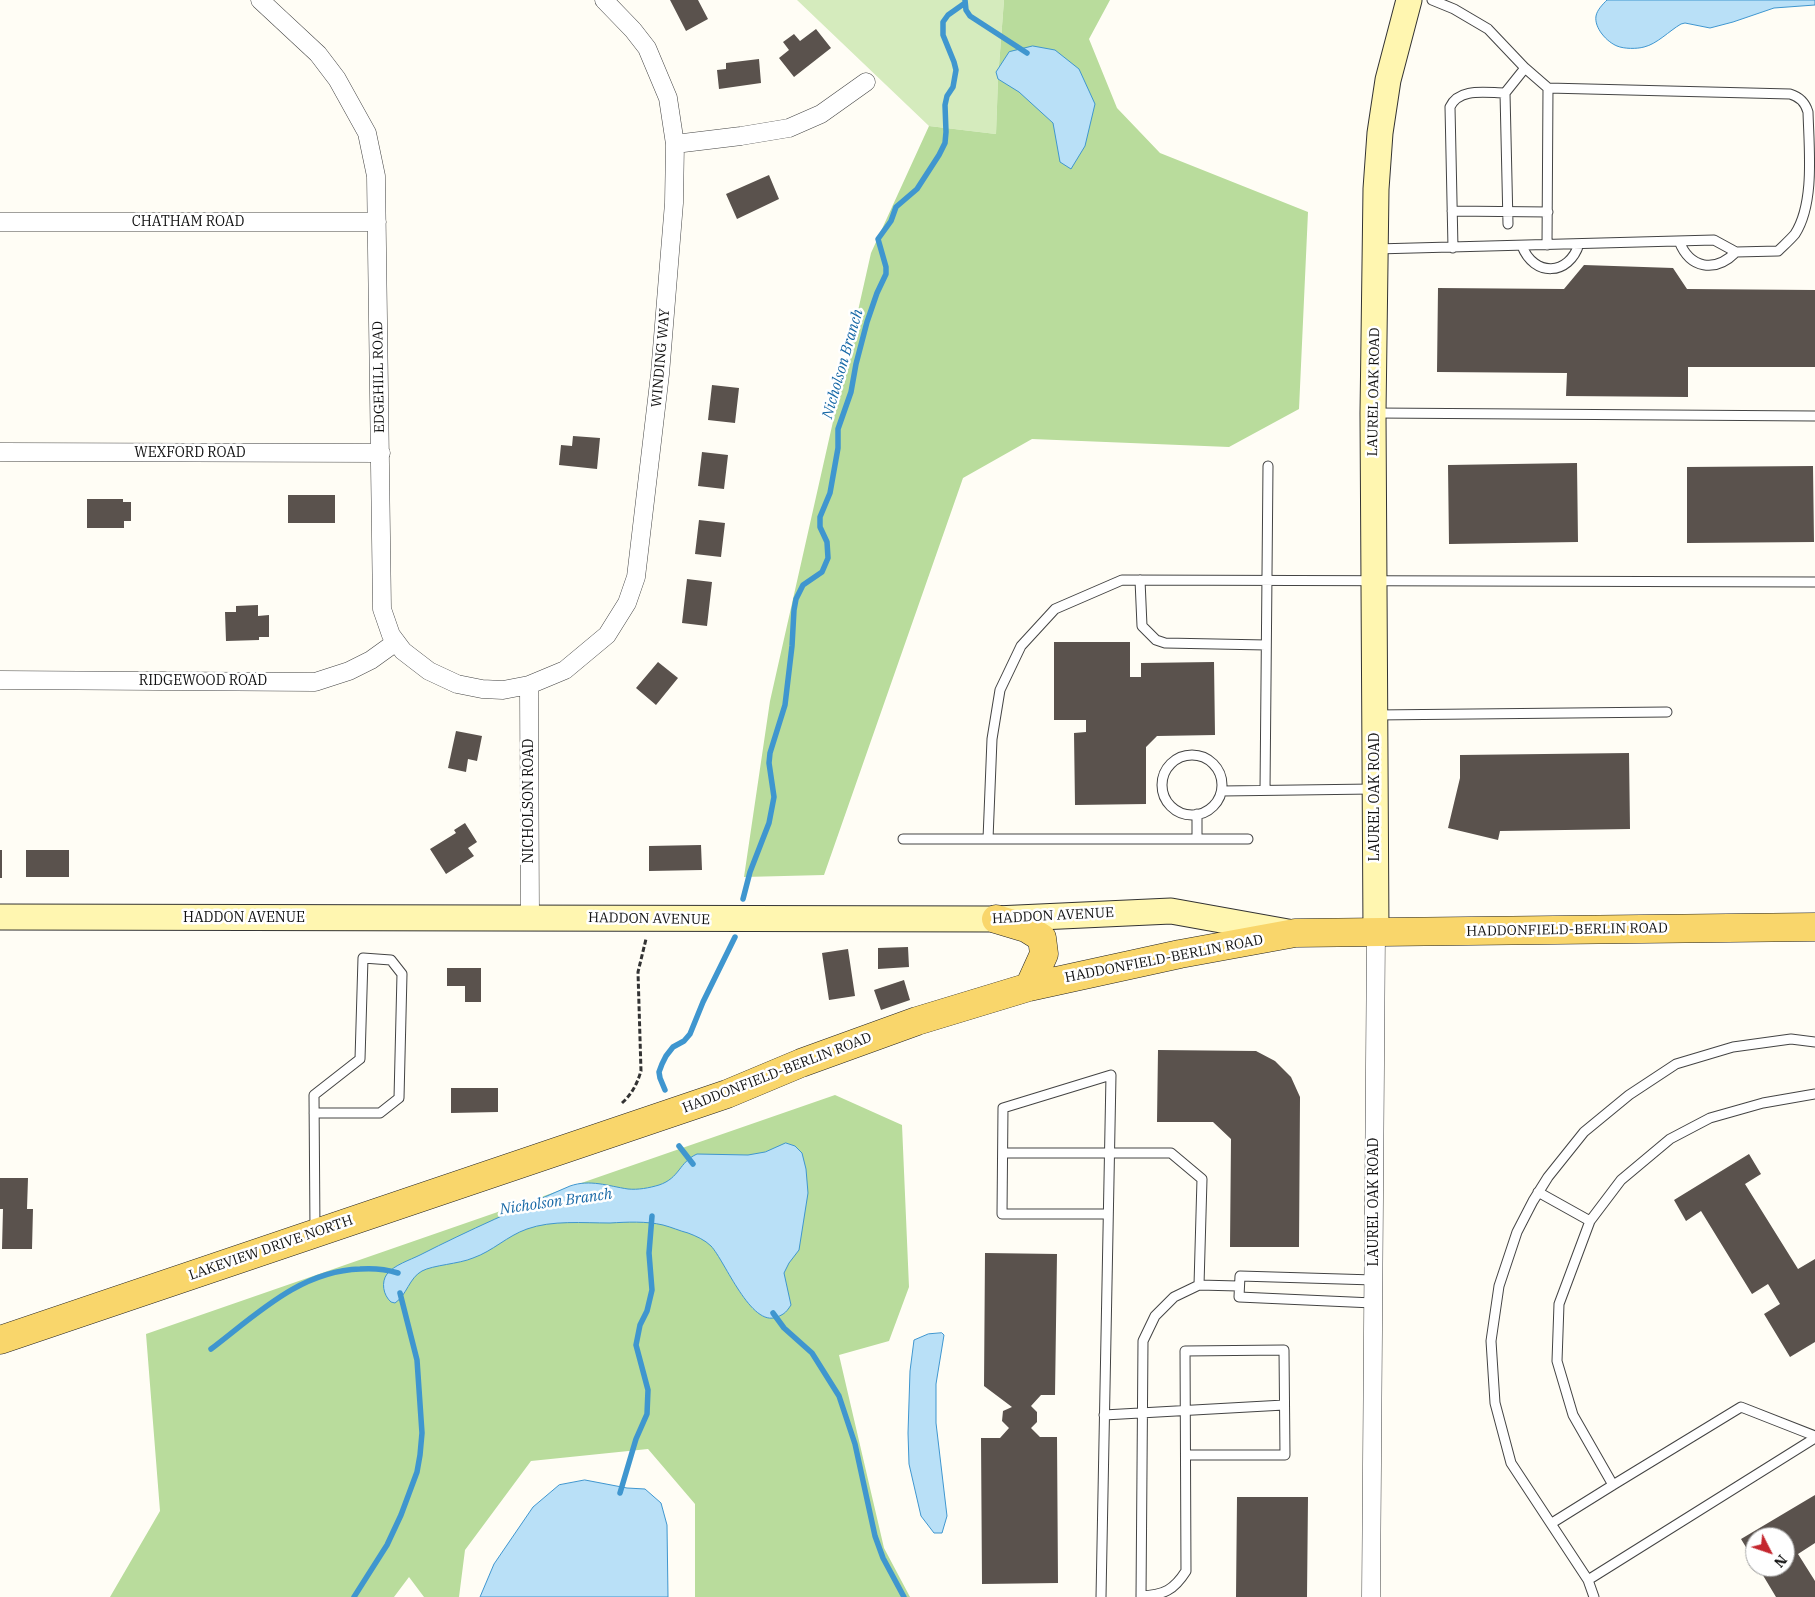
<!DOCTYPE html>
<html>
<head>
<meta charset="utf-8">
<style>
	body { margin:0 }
	#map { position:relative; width:1815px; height:1597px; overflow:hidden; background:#fffdf5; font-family:"IBM Plex Serif",serif }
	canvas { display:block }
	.north { position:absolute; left:1745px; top:1527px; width:50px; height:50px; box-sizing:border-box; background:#fff; border:1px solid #a0a0a0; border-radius:50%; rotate:131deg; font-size:14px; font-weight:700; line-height:20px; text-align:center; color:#111 }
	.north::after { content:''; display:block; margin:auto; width:18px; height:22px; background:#c4262e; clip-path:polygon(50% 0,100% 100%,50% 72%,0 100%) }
</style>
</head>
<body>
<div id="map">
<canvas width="1815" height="1597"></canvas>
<div class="north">N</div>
</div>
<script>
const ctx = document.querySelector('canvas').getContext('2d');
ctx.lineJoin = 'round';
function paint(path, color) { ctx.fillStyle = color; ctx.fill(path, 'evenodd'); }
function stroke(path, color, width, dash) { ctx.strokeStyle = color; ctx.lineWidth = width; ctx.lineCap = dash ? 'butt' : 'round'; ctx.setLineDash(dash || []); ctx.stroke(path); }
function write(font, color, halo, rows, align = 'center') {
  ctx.font = font + ' "IBM Plex Serif",serif'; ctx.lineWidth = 5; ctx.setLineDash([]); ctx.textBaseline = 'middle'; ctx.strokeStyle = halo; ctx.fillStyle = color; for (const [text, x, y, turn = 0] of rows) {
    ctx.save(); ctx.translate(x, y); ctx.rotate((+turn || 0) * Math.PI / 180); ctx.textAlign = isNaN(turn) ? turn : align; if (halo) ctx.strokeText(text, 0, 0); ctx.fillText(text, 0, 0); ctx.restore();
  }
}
const green = new Path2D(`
	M797 0H1004L998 79 996 134 929 126Z`);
const forest = new Path2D(`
	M1004 0H1110L1089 39 1117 108 1160 153 1308 212 1299 409 1229 447 1032 439 963 478 824 875 744 877 770 701 871 253 929 126 996 134 998 79Z
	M835 1095 902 1125 909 1287 889 1341 839 1355 884 1548 910 1597H695V1504L648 1449 531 1461 465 1550 459 1597H424L409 1577 394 1597H110L160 1511 146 1334Z`);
const water = new Path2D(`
	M1607 0H1815V5L1774 8 1733 22 1710 28 1685 23 1681 24C1669 31 1657 44 1644 47 1637 49 1624 49 1617 46 1607 42 1594 28 1596 16 1597 10 1603 4 1607 0Z
	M1033 46 1055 50 1079 69 1095 104 1085 146 1071 169 1060 162 1053 123 1019 92 998 79 996 72 1009 52Z
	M786 1143 795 1146 802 1153 806 1169 808 1193 799 1250 789 1263 784 1273 791 1305C787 1311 785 1314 777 1317 751 1328 725 1261 711 1246 705 1240 696 1236 688 1233 680 1231 671 1227 663 1225 646 1221 627 1222 610 1223 583 1223 552 1220 527 1229 507 1236 493 1251 473 1258 459 1264 433 1265 422 1271 409 1278 407 1295 395 1303L391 1302C383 1295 381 1282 387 1274 394 1265 410 1260 420 1255 469 1230 519 1208 570 1186 590 1179 608 1186 628 1189 638 1190 649 1188 659 1185 680 1178 679 1162 697 1154L748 1155 765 1152Z
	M942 1333 944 1335 936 1384V1423L947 1516 942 1533H934L921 1516 909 1464 908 1433 910 1371 914 1340 928 1334Z
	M585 1480 627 1488 645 1489 661 1503 667 1525 668 1597H480L494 1564 533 1507 559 1485Z`);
const stream = new Path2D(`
	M965 0 966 10 970 16 1027 53
	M743 899 750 872 769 823 774 797 769 763 770 753 785 705 792 646 794 610 796 599 803 585 822 572 828 558 827 542 820 527V517L830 493 838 448V429L851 392 856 364 867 322 877 293 886 274V267L878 239 891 221 896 207 917 189 939 155 945 143 946 132 945 105 947 96 953 87 956 70 954 62 943 35V22L948 15 965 3
	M665 1090 660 1078 659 1072 662 1064 666 1056 673 1047 684 1041 690 1034 703 1002 735 937
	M679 1146 693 1164
	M773 1313 784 1328 812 1353 839 1396 855 1444 875 1536 883 1558 904 1597
	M211 1349C257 1314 300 1271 360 1269 373 1268 385 1269 398 1273
	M620 1493 636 1439 647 1414 648 1390 636 1345 640 1325 647 1311 652 1290 649 1253 652 1216
	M354 1597 387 1545 401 1515 417 1472 420 1455 422 1433 417 1360 400 1293`);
const building = new Path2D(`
	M670 0H698L708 19 686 31Z
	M816 29 831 48 794 77 779 58 789 50 783 42 794 34 800 41Z
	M759 59 761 83 719 89 717 70 726 69V63Z
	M769 175 779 199 737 219 726 194Z
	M1584 265 1673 268 1687 289 1815 290V367H1688V397L1566 396 1567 373 1437 372 1438 288 1564 289Z
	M712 385 739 388 735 423 708 420Z
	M573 436 600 438 597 469 559 465 561 445 572 446Z
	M702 452 728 455 724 489 698 486Z
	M1577 463 1578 542 1449 544 1448 465Z
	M1813 466 1814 542 1687 543V467Z
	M288 495H335V523H288Z
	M87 499H123V502H131V521H124V528H87Z
	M699 520 725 523 721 557 695 554Z
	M687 579 712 582 707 626 682 623Z
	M258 605V616L269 615V637H259V640L226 641 225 612H236V606Z
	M1054 642H1130V677H1141V663L1214 662 1215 735 1157 736 1146 747V804L1075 805 1074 733 1086 732V720H1054Z
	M658 662 678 678 656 705 636 688Z
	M456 731 482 736 477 761 468 759 466 772 448 768Z
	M1629 753 1630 829 1500 831 1498 840 1448 828 1460 778V755Z
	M465 823 477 842 468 848 474 856 446 874 430 849 456 833 454 830Z
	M701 845 702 870 649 871V846Z
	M0 850H2V878H0Z
	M26 850H69V877H26Z
	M908 947 909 967 878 969V948Z
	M848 949 855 996 829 1000 822 953Z
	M447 968H481V1002H465V986H447Z
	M904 980 910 1000 881 1010 874 990Z
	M1158 1050 1256 1051 1275 1061 1291 1077 1300 1097 1299 1247H1230L1231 1139 1213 1122H1157Z
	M451 1088H498V1112L451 1113Z
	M1749 1154 1761 1174 1745 1184 1798 1269 1815 1259V1342L1790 1357 1764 1314 1780 1304 1768 1284 1752 1294 1701 1211 1686 1221 1674 1200Z
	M0 1178H28L27 1209H33L32 1249H2L3 1209H0Z
	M985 1253 1057 1254 1055 1395H1041L1031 1406 1037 1412V1422L1031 1428 1040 1437H1057L1058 1583 982 1584 981 1438H1000L1009 1428 1002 1421 1003 1411 1012 1407 984 1386Z
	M1815 1495V1543L1798 1554 1815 1581V1597H1776L1758 1567H1785V1537H1755V1562L1741 1539Z
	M1237 1497H1308L1307 1597H1236Z`);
const path = new Path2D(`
	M622 1103C632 1094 637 1084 641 1071L638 972 646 939`);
const lane = new Path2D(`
	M1452 211 1548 212
	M1508 224 1505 93 1525 68
	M1679 241C1690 269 1715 273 1736 252
	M1547 245 1548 88
	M1522 246C1534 277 1569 276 1579 244
	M1453 248 1450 107C1459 87 1487 93 1505 93
	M1376 249 1714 240 1736 252 1778 251C1783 246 1790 240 1795 234 1815 203 1809 149 1808 112 1805 102 1800 97 1790 94L1548 88 1525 68 1488 29 1454 9 1432 0
	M1375 413 1815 416
	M1140 580 1142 626 1156 640 1165 643 1266 645
	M1375 715 1667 712
	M1162 785a30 30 0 1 1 60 0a30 30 0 1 1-60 0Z
	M1265 790 1268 466
	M1222 791 1373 789
	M903 839H1248
	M988 839 992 739 1000 690 1021 646 1055 609 1122 580 1815 582
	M1197 839V814
	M1815 1094 1763 1103 1710 1118 1670 1139 1621 1180 1590 1221 1559 1304 1557 1361 1573 1415 1613 1485 1741 1407 1815 1436
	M314 1113H380L399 1098 402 974 391 960 363 958 360 1059 314 1095 315 1231
	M1003 1153H1171L1202 1179 1199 1285
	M1538 1192 1590 1221
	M1373 1303 1239 1297 1240 1276 1374 1280
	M1104 1415 1284 1405
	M1552 1523 1613 1485
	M1588 1580 1815 1438
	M1141 1596C1164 1595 1174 1590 1186 1571 1186 1497 1186 1424 1185 1351L1284 1350 1285 1455H1186
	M1101 1597 1111 1075 1003 1108 1002 1214H1108
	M1141 1597 1143 1341 1155 1316 1174 1297 1199 1285 1238 1286
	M1594 1597 1588 1580 1511 1463 1495 1403 1491 1341 1499 1286 1517 1232 1533 1201 1548 1177 1584 1132 1629 1095 1676 1064 1733 1047 1791 1039 1815 1042`);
const street = new Path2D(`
	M260 0 318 54 337 79 367 133 376 176 382 609 391 635 403 651 429 671 457 684 482 689 503 690 529 685 565 670 607 635 627 603 636 577 660 374 674 203 675 144 668 98 647 48 633 30 604 0
	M675 144 741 136 789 128 821 114 866 82
	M0 222H377
	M0 452 381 453
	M0 680 315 682 349 671 371 660 396 642
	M529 685 530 918
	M1371 1597 1376 932`);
const secondary = new Path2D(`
	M0 917 996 919 1171 911 1288 932
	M1376 932 1373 413 1376 189 1380 133 1388 80 1409 0`);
const primary = new Path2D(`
	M996 919 1026 928 1042 938 1044 954 1029 987
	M0 1340 727 1094 801 1063 917 1021 1029 987 1180 954 1295 933 1815 927`);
const streetNames = [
	["CHATHAM ROAD",188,222],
	["WINDING WAY",661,358,-85],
	["EDGEHILL ROAD",379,377,-91],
	["LAUREL OAK ROAD",1374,392,-89],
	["WEXFORD ROAD",190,453],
	["RIDGEWOOD ROAD",203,681],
	["LAUREL OAK ROAD",1375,797,-90],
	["NICHOLSON ROAD",529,801,-90],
	["HADDON AVENUE",1053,916,-3],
	["HADDON AVENUE",244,918],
	["HADDON AVENUE",649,919,1],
	["HADDONFIELD-BERLIN ROAD",1567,930,-1],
	["HADDONFIELD-BERLIN ROAD",1164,959,-11],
	["HADDONFIELD-BERLIN ROAD",777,1073,-21],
	["LAUREL OAK ROAD",1374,1202,-90],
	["LAKEVIEW DRIVE NORTH",271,1248,-19]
];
const waterNames = [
	["Nicholson Branch",843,364,-74],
	["Nicholson Branch",556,1202,-8]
];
paint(green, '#d5ebbd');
paint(forest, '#b9dc9c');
paint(water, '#b9e0f7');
stroke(water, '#3f96cf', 1);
stroke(stream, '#3f96cf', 5.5);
paint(building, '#5a524d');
stroke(lane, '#444', 11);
stroke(street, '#444', 19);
stroke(secondary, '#333', 27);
stroke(primary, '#222', 29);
stroke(path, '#333', 3, [5, 2.5]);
stroke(lane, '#fff', 9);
stroke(street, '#fff', 18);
stroke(secondary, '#fff6b0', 25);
stroke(primary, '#f9d66b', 28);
write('14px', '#111', '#fff', streetNames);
write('italic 15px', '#1768a6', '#fff', waterNames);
</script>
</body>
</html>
